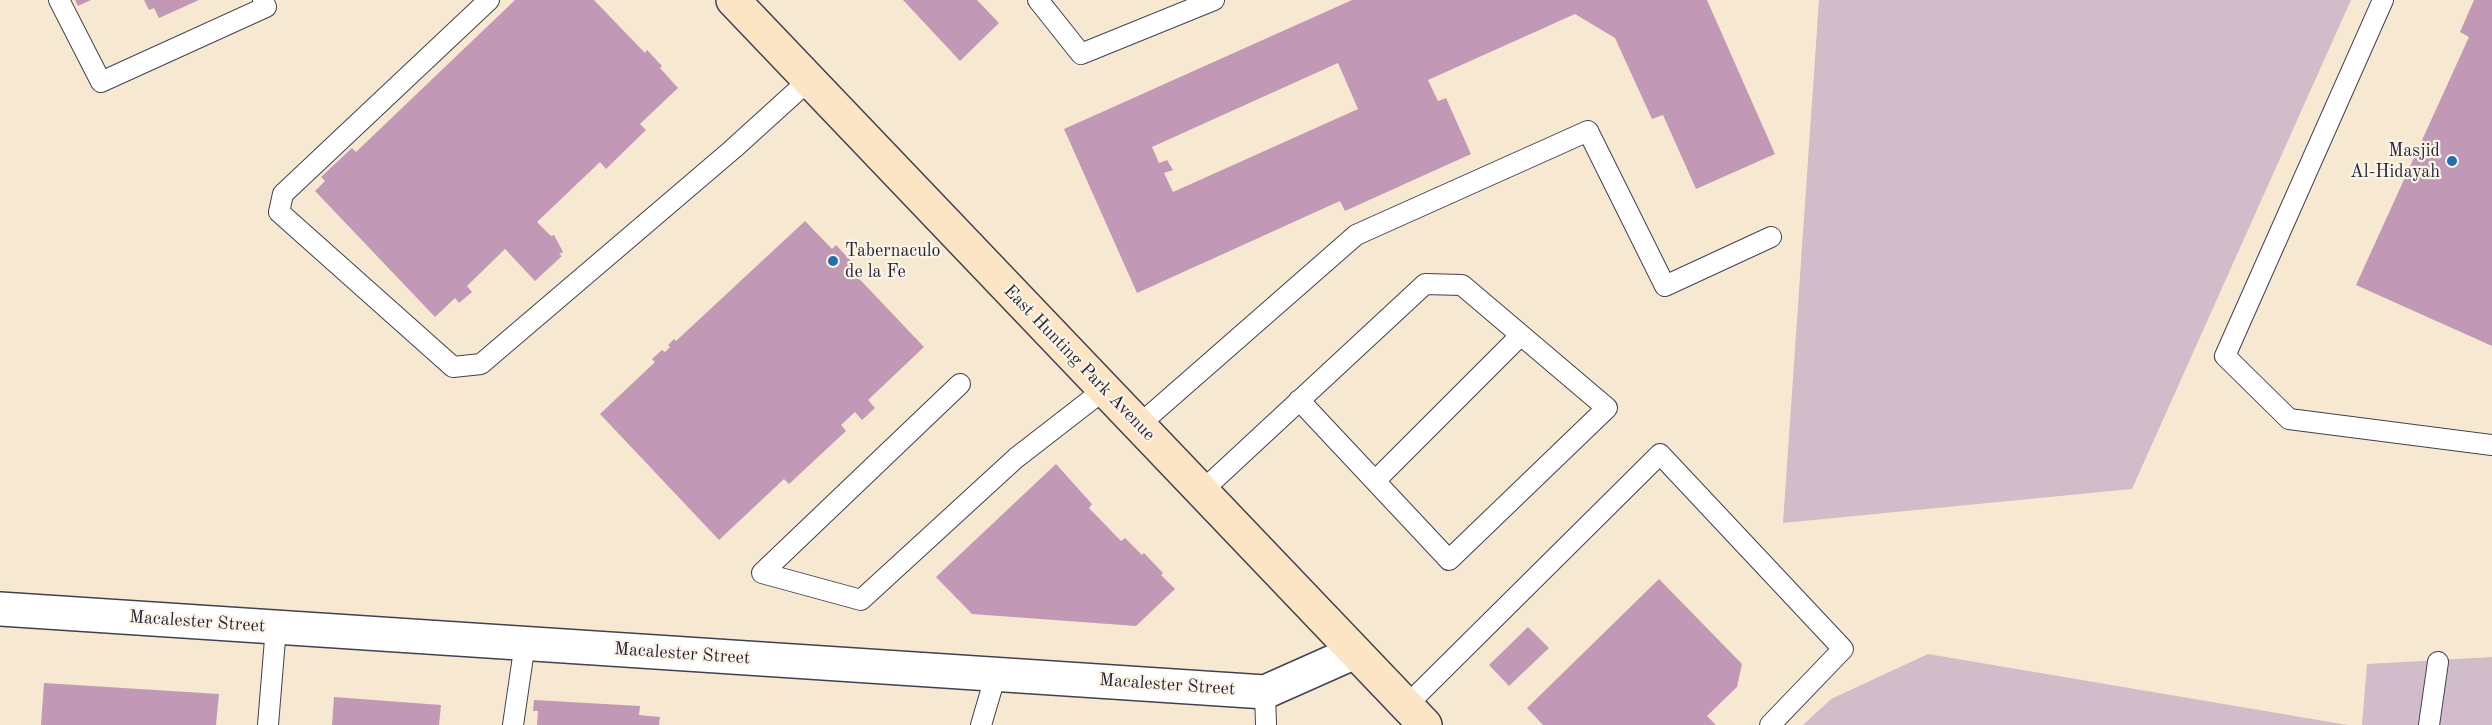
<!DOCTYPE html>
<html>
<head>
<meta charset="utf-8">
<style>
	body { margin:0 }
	canvas { display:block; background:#f7e9d1 }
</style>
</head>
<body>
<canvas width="2492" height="725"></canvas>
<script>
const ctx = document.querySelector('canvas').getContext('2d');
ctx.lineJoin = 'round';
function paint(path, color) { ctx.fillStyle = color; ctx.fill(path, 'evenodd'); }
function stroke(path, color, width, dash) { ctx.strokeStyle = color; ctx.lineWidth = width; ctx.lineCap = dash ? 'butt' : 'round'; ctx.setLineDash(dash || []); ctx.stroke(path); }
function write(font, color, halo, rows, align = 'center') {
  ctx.font = font + ' "Old Standard TT",serif'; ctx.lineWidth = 4.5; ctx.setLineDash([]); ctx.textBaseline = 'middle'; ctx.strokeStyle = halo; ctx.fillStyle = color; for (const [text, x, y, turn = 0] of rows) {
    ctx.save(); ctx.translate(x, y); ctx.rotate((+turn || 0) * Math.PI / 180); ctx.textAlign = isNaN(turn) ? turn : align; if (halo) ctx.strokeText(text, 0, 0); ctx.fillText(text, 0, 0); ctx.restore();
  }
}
const industrial = new Path2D(`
	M1819 0H2351L2132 489 1783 523Z
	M1928 654 2348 725H1803L1831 699Z
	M2492 657V725H2362L2367 664Z`);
const building = new Path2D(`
	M75 0H91L78 6Z
	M144 0H199L159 18 154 8 149 10Z
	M515 0H594L645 53 647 50 662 66 660 68 678 88 640 124 646 130 606 169 600 162 537 222 551 236 554 235 563 252 559 254 562 256 535 281 505 249 467 286 472 292 459 303 455 298 435 317 315 191 325 181 321 177 352 148 356 152Z
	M903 0H977L999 23 960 61Z
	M1352 0H1707L1775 154 1696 189 1663 115 1652 119 1615 38 1575 14 1428 80 1438 101 1446 98 1471 154 1345 211 1340 201 1137 293 1064 129ZM1338 63 1358 109 1173 192 1164 173 1173 170 1167 160 1159 163 1152 147Z
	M2474 0H2492V346L2356 285 2469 37 2460 32Z
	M805 221 832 249 836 245 853 263 848 267 924 347 868 400 875 408 862 420 855 412 841 425 846 431 789 484 784 479 719 540 600 414 655 362 652 359 662 350 665 352 670 347 668 345 674 339 676 341Z
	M1056 464 1092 504 1089 508 1121 541 1125 538 1142 555 1144 553 1163 573 1161 575 1175 589 1136 626 972 614 936 577Z
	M1659 579 1742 664 1737 687 1707 716 1716 725H1543L1527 708Z
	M1528 627 1549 648 1509 686 1489 665Z
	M44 683 219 694 216 725H41Z
	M334 697 441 705 439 725H332Z
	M534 700 640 706 639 715 660 717 659 725H537L538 711H533Z`);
const lane = new Path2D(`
	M59 0 101 82 266 7 263 0
	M489 0 283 194 279 212 453 367 481 364 733 149 809 80
	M1038 0 1081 54 1214 0
	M2383 0 2225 356 2289 419 2492 445
	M960 384 762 573 861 600 1016 458 1105 389
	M1139 425 1356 235 1588 131 1665 286 1771 237
	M1375 481 1521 335
	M1202 491 1425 284 1462 285 1607 408 1449 560 1299 400
	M1265 692 1266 725
	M1406 706 1660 454 1843 649 1770 725
	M268 725 276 627
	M513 725 525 643
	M981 725 996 674
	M2429 725 2438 662`);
const street = new Path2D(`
	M0 609 1265 692 1355 652`);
const secondary = new Path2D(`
	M733 0 1425 725`);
const markers = [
	[2452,161,6,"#1f6fb2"],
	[833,261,6,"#1f6fb2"]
];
const poiNames = [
	["Masjid",2440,151],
	["Al-Hidayah",2440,172],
	["Tabernaculo",845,251,"left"],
	["de la Fe",845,272,"left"]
];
const streetNames = [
	["East Hunting Park Avenue",1079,363,46],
	["Macalester Street",197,622,4],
	["Macalester Street",682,654,4],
	["Macalester Street",1167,685,4]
];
paint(industrial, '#d1bdc9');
paint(building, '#c199b6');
stroke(lane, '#424052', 22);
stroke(street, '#424052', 36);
stroke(secondary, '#424052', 36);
stroke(lane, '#fff', 20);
stroke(street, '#fff', 33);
stroke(secondary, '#fce5c4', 33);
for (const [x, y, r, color] of markers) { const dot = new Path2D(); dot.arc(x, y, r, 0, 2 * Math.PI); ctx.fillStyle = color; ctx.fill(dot); stroke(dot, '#fcf5e5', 2); }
write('18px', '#22223b', '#fcf5e5', poiNames, 'right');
write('18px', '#22223b', '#fcf5e5', streetNames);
</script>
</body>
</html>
